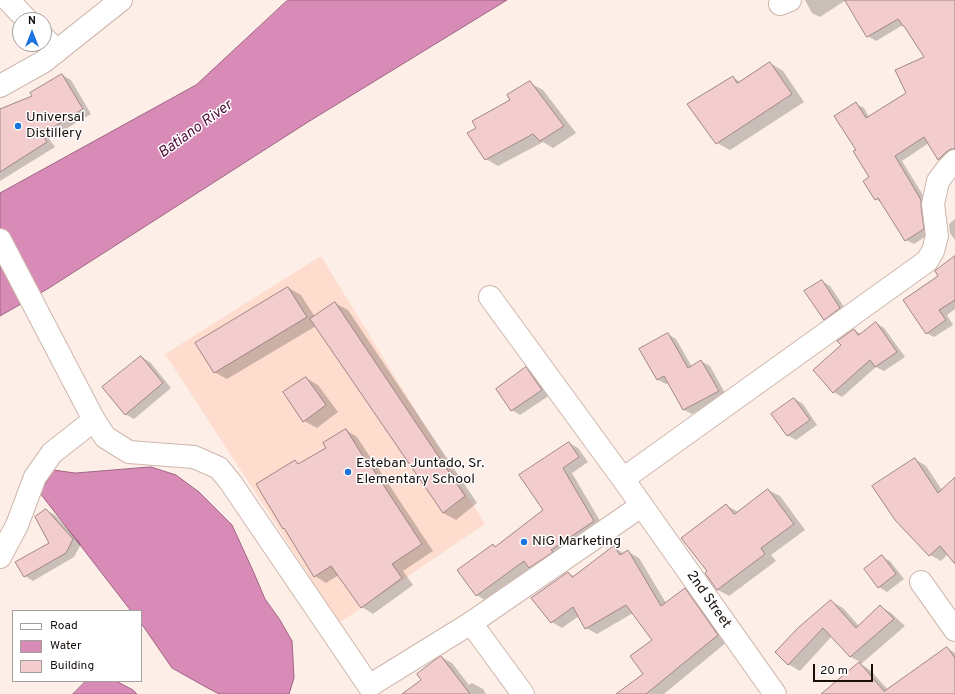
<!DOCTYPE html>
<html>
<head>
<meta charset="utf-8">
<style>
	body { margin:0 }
	#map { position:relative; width:955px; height:694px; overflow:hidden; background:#fdeee8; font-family:Overpass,sans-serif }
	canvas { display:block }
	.legend { position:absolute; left:12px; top:610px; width:130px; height:72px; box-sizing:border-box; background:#fff; border:1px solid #a29f9d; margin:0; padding:5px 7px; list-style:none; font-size:12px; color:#160f0b }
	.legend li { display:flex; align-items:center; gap:8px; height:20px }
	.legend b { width:20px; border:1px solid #a29f9d }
	.north { position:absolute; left:12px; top:12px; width:40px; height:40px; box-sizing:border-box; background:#fff; border:1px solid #a29f9d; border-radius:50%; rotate:0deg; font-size:11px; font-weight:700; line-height:16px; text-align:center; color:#160f0b }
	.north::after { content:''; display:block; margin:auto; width:14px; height:18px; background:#1b73dd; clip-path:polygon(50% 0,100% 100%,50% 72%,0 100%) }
	.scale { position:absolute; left:813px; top:664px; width:60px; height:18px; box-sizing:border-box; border:2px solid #160f0b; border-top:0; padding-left:5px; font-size:12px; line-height:14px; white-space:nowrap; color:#160f0b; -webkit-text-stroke:3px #fff; paint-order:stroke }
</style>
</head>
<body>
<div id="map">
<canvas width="955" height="694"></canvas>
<ul class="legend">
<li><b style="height:5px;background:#fff"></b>Road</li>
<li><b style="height:11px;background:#d88bb6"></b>Water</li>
<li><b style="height:11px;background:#f3cdce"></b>Building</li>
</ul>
<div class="north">N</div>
<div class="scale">20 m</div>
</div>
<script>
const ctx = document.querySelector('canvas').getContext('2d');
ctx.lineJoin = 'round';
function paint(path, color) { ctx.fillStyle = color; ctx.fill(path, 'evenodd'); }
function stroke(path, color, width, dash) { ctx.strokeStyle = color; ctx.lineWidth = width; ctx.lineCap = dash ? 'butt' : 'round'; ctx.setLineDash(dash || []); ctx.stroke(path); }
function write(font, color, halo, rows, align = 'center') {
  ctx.font = font + ' Overpass,sans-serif'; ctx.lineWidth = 3; ctx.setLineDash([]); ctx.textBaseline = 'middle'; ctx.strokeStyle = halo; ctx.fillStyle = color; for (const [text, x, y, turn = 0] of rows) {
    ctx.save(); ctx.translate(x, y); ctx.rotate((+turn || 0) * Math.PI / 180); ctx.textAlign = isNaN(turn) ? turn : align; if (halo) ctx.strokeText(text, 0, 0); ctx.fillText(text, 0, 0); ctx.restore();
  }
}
const built = new Path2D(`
	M321 256 485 524 339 623 268 512 165 354Z`);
const water = new Path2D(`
	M288 0H507L308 122 49 288 0 316V193L196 85Z
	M151 467 176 475 199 492 232 525 254 573 265 599 280 620 292 641 294 678 289 694H219L204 686 172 668 141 623V611H131L40 493 53 470 75 473Z
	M86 681H116L133 690 137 694H73Z`);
const shadow = new Path2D(`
	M805 0H846L820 17 812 13Z
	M846 0H955V156L947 164 939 159 929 143 902 161 929 205 931 233 914 244 906 240 882 203 876 199 864 181 870 177 857 150 856 104 864 108 869 117 907 93 926 58 906 27 903 25 876 41 868 36Z
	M770 63 783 71 804 102 730 150 717 143 733 78 741 82Z
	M62 75 71 80 91 114 49 139 55 147 0 181V110L33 96Z
	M530 83 543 90 576 133 553 148 543 142 498 166 486 159 477 129 511 100Z
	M955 219V240L950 233 949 224Z
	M955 257V309L947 315 953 325 934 337 926 333 940 276Z
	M822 281 830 286 848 313 833 324 824 319Z
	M289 288 301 295 315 317 335 303 348 310 477 503 456 520 443 513 316 326 227 379 214 372 197 343Z
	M876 323 884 328 905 357 884 371 876 367 842 397 834 392 842 346 854 330 861 334Z
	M668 334 676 339 692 367 701 361 710 366 726 395 692 414 684 410 669 383 666 384 658 380 641 349Z
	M141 357 150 362 171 388 134 419 125 414Z
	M526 369 534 374 550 395 520 415 512 410Z
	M306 378 318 385 338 412 317 428 304 421Z
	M795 399 803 404 817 425 796 440 787 435Z
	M346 430 357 437 376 466 378 468 433 551 403 571 413 585 373 614 362 607 339 575 326 583 315 576 295 461 300 464 327 448Z
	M569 443 578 448 588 462 572 473 603 526 539 573 531 568 486 601 477 595 493 546 496 547 545 511Z
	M915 459 926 466 942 490 955 485V562L948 554 941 561 930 555Z
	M768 490 780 496 805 530 771 555 776 561 729 596 718 590 706 573 708 572 726 505 738 512Z
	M46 510 55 515 81 544 74 557 33 581 25 576 50 543Z
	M614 548 625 554 628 552 639 558 666 603 685 589 695 595 728 641 664 694H617L644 674 653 640 633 613 597 634 586 628 579 616 562 628 552 622 568 573 574 576Z
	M882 557 890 561 904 579 887 592 879 587Z
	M831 601 843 608 859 626 880 606 891 613 905 626 861 664 871 671 888 690 947 648 955 653V694H823L860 662 851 657 832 636 800 671 788 664Z
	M441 657 452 663 469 685 472 683 483 689 486 694H404L423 680Z`);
const building = new Path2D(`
	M845 0H955V149H951L946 152 938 160 924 137 895 156 921 200V206L924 229 905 241 878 198 875 200 863 181 869 177 853 151 856 150 834 116 856 102 866 118 906 93 895 70 924 57 904 26H903L898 19 867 37Z
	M770 62 792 94 716 144 687 104 733 76 737 83Z
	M62 74 83 109 42 134 47 142 0 172V109L32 96 30 93Z
	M530 81 564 126 540 141 533 134 485 160 467 133 476 128 472 121 510 100 507 95Z
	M955 256V300L939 310 946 320 926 334 903 300 938 276 935 271Z
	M822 280 840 308 824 320 804 291Z
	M288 287 307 317 214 373 195 343Z
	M335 302 465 496 443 513 310 319Z
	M876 322 897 352 875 367 870 360 833 393 813 370 841 345 837 341 854 329 858 335Z
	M668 333 688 368 701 360 719 391 683 410 664 376 657 380 639 349Z
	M141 356 163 383 125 415 102 387Z
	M526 367 542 390 511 411 496 389Z
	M306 377 326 405 303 422 283 392Z
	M794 398 810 420 787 436 771 414Z
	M346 429 366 461 367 460 422 544 392 564 402 578 361 608 331 566 314 577 284 528 283 529 256 484 295 460 298 464 326 448 323 443Z
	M569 442 579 457 563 468 594 521 551 550 553 552 529 568 524 561 476 596 457 570 493 544 495 547 543 510 519 475Z
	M915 458 938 493 955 477V564L940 546 929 556 895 520 872 486Z
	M768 489 794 524 761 548 765 554 717 590 705 573 707 571 681 538 726 504 734 514Z
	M46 509 73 539 66 553 24 577 15 562 49 543 35 517Z
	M614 546 620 555 628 550 661 606 685 588 718 635 646 694H616L643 674 630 656 652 640 626 605 585 629 573 607 551 623 531 598 568 572 572 577Z
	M882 555 896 574 878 588 864 569Z
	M831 600 856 628 880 605 894 619 850 657 823 628 788 665 775 652 798 628Z
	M947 647 955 658V694H821L859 662 884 691Z
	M441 656 470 694H402L421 680 417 674Z`);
const minor = new Path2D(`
	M8 0 27 20
	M780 4 790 0
	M44 38 57 51
	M490 297 623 479 775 694
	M623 479 927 261 933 251 937 236 933 204 938 181 947 169 955 161
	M0 557 17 525 35 477 52 453 94 420
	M921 582 955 630
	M471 623 641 506`);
const tertiary = new Path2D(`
	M0 86 43 62 121 0
	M0 240 94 420 105 437 129 452 194 457 219 468 231 483 369 686 471 623 523 694`);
const markers = [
	[18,126,4,"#1b73dd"],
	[348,472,4,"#1b73dd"],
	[524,542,4,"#1b73dd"]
];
const poiNames = [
	["Universal",26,118],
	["Distillery",26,134],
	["Esteban Juntado, Sr.",356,464],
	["Elementary School",356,480],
	["NiG Marketing",532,542]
];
const streetNames = [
	["2nd Street",708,600,55]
];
const waterNames = [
	["Batiano River",196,130,-36]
];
paint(built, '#feddcf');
paint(water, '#d88bb6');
stroke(water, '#9e6683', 1);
paint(shadow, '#0003');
paint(building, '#f3cdce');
stroke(building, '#9f8687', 1);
stroke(minor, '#ceb7ac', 24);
stroke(tertiary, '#ceb7ac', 24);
stroke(minor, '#fff', 22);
stroke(tertiary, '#fff', 22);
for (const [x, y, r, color] of markers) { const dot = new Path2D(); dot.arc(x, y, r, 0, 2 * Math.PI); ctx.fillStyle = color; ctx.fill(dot); stroke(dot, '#fff', 1.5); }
write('14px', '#160f0b', '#fff', poiNames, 'left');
write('14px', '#160f0b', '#fff', streetNames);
write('italic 15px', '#520d3a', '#fff', waterNames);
</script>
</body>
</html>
